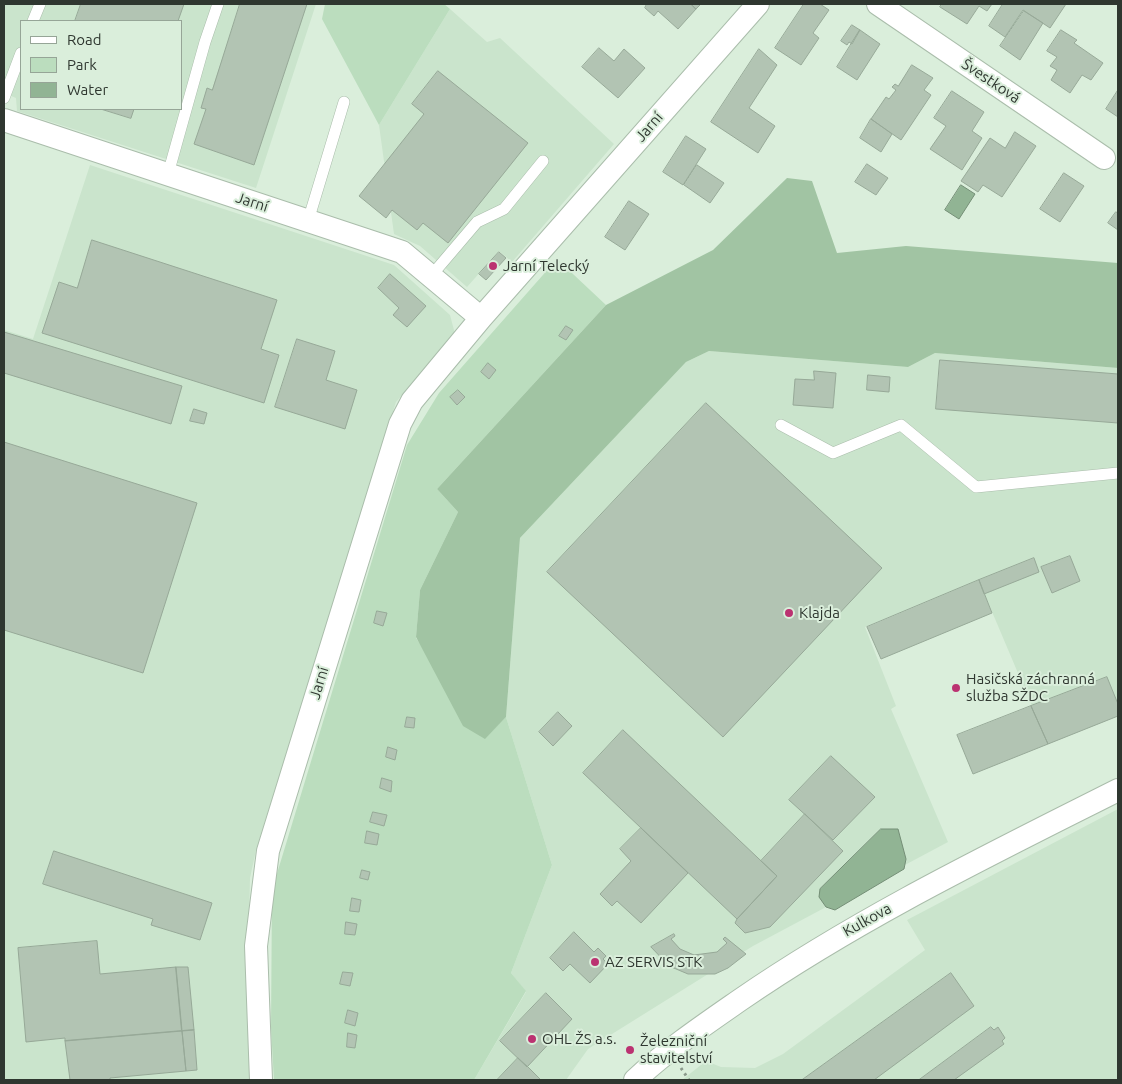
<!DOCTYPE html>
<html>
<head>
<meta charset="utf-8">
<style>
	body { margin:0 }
	#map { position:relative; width:1122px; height:1084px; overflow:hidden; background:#daeedb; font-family:Ubuntu,sans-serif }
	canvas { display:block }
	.frame { position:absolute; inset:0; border:5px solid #2f3730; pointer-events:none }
	.legend { position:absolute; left:20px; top:20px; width:162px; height:90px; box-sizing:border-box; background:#daeedb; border:1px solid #96a597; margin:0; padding:6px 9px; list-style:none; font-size:15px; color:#2f3730 }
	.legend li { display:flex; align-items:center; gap:10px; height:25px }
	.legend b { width:25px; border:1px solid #96a597 }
</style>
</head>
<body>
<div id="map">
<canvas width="1122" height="1084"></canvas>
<div class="frame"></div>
<ul class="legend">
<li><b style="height:6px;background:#fff"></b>Road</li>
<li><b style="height:14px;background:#bbddbe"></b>Park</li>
<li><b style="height:14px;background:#91b494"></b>Water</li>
</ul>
</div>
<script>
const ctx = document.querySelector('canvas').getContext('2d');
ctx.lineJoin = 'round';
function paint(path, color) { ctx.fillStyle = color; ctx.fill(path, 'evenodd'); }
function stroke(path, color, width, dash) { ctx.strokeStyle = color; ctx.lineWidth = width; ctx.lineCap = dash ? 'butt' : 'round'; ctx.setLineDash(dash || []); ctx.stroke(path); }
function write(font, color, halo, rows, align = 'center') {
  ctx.font = font + ' Ubuntu,sans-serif'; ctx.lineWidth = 4; ctx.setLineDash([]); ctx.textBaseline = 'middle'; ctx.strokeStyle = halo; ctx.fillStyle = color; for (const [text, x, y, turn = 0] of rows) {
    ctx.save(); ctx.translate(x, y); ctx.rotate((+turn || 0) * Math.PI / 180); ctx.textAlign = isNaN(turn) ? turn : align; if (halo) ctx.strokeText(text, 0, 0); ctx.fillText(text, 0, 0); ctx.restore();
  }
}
const built = new Path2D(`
	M4 4H316L256 188 17 111 16 98 4 93ZM21 21H181V109H21Z
	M450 9 487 42 500 38 614 144 512 262 499 251 467 287 420 246 394 234 379 125Z
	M90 165 394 265 450 315 455 334 396 402 256 850 250 878 248 967 251 1080H4V330L33 339Z
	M709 351 908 367 935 353 1118 368V716L1048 744 979 581 865 627 896 706 891 709 948 842 753 946 588 1049 566 1080H474L526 992 511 973 552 865 506 717 520 538 686 362Z
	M1118 809V1080H682L706 1061 721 1067 755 1068 783 1054 925 950 907 920Z`);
const green = new Path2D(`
	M325 4H444L450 9 379 125 322 19Z
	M557 259 606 305 437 489 458 512 420 590 416 638 485 738 506 717 552 865 511 973 526 991 474 1080H274L271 1028 272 890 407 445 439 393Z`);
const forest = new Path2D(`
	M787 178 812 181 837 253 906 246 1118 263V368L935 353 908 367 709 351 686 362 520 538 506 717 485 739 463 726 416 637 420 590 458 512 437 489 606 305 713 250Z`);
const water = new Path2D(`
	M961 185 975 194 959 219 945 210Z
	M881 829H898L906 859 904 869 835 910 826 907 819 897 820 889Z`);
const building = new Path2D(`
	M81 4H184L178 21H75Z
	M240 4H307L254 165 194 144 206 109 201 108 207 88 212 90Z
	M647 4H691L696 9 678 29 658 11 654 16 645 8Z
	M691 4H701L696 9Z
	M804 4H820L829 10 813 33 819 38 801 65 775 48Z
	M942 4H992L987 11 979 6 967 24 940 7Z
	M1003 4H1066L1050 28 1023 10 1005 37 989 26Z
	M1024 11 1043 23 1020 60 1000 46Z
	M852 25 860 30 852 44 849 42 847 45 841 41Z
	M860 30 880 44 857 80 837 67Z
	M1061 30 1077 40 1074 43 1103 63 1091 80 1082 75 1070 93 1051 80 1057 70 1050 66 1057 57 1047 51Z
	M599 48 614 61 624 49 645 68 618 98 582 67Z
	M759 49 777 65 749 108 775 126 758 153 711 122Z
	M912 65 933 78 924 90 931 95 901 140 871 119 886 97 889 99 896 90 892 87 895 84 898 86Z
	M438 71 528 143 448 243 423 223 417 230 392 210 386 218 359 196 424 114 412 104Z
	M1118 90V117L1106 109Z
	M952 91 984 112 972 131 982 138 962 170 930 149 946 126 934 118Z
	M101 109H134L131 118Z
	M871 119 892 134 881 152 860 138Z
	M1015 132 1036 146 1002 197 983 185 978 192 961 181 990 138 1005 148Z
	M686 136 706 149 683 185 663 172Z
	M867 164 888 178 876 195 855 182Z
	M697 165 724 183 710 203 684 185Z
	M1064 173 1084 186 1060 222 1040 209Z
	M629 201 649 214 625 250 605 237Z
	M1116 212 1118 213V230L1108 223Z
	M92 240 277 300 261 349 279 355 264 403 42 333 59 282 77 288Z
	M499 252 506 258 486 280 479 274Z
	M390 274 426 306 407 327 393 315 399 308 378 288Z
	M566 326 573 330 566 340 559 336Z
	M4 332 182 386 171 424 4 373Z
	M297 339 335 351 326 380 357 390 345 429 275 407Z
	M940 360 1118 374V423L936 409Z
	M488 363 496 370 489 379 481 372Z
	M814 371 836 373 833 408 793 405 795 379 814 380Z
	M868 375 890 377 889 392 867 390Z
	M458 390 465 397 457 405 450 397Z
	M706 403 882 568 723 737 547 572Z
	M194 409 207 413 204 424 190 421Z
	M4 442 197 503 143 673 4 630Z
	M1070 556 1080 581 1052 593 1041 567Z
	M1034 558 1039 572 984 594 979 580Z
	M979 580 992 613 881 659 867 627Z
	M377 611 387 613 383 626 374 623Z
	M1107 677 1118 704V716L1048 744 1031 706Z
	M1031 706 1048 744 973 774 957 735Z
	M558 712 572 726 553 746 539 732Z
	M407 717 415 718 414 728 405 727Z
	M623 730 777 876 737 919 583 773Z
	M388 747 397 750 395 760 386 757Z
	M831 756 875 797 833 840 789 800Z
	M382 778 392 781 391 792 380 788Z
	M373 812 387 815 384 826 370 822Z
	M805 814 843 851 770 927 745 933 735 923 737 919 777 876 761 861Z
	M641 828 688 873 641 923 617 901 612 906 600 894 631 861 620 849Z
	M367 831 379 834 377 845 365 843Z
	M54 851 212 903 200 940 151 925 153 919 43 884Z
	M362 870 370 872 368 880 360 878Z
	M352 898 361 900 359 912 350 911Z
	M346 922 357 924 355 935 345 934Z
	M574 932 594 952 598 948 606 956 603 959 608 964 590 983 570 964 563 971 550 958Z
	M674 934 675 936 671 939 680 949 694 955 717 952 727 943 723 939 725 937 746 954 728 968 715 974H688L669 966 651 947Z
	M97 941 100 974 176 967 182 1031 65 1041V1038L26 1042 18 948Z
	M176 967H188L194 1030 182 1031Z
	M343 972 353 973 350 986 340 984Z
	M951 973 974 1006 874 1080H802Z
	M546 993 572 1019 527 1067 500 1041Z
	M348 1010 358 1013 355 1026 345 1023Z
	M991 1027 994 1030 998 1027 1005 1038 1002 1041 1004 1044 954 1080H919Z
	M194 1030 197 1070 186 1071 182 1031Z
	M182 1031 186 1071 110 1078V1080H70L65 1041Z
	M348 1033 357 1035 355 1048 347 1047Z
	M518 1058 527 1066 541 1080H497Z`);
const path = new Path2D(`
	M681 1068 689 1080`);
const service = new Path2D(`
	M33 21 40 4
	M4 98 21 53
	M168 174 205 42 218 4
	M308 221 344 102
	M431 276 477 222 504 209 543 161
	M781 425 833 453 901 425 976 487 1118 473`);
const minor = new Path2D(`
	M878 4 1104 158
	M4 120 402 252 481 318
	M261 1080 256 946 268 851 400 424 412 401 481 318 758 4
	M635 1080C667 1050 704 1025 740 1000 859 918 989 855 1118 790`);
const markers = [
	[493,266,5,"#bb3271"],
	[789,613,5,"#bb3271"],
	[956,688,5,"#bb3271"],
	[595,962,5,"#bb3271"],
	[532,1039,5,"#bb3271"],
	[630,1050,5,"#bb3271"]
];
const streetNames = [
	["Švestková",991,81,34],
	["Jarní",649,127,-49],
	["Jarní",252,202,18],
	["Jarní",319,683,-73],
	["Kulkova",867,920,-29]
];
const poiNames = [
	["Jarní Telecký",503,266],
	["Klajda",799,613],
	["Hasičská záchranná",966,679],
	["služba SŽDC",966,696],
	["AZ SERVIS STK",605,962],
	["OHL ŽS a.s.",542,1039],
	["Železniční",640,1041],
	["stavitelství",640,1058]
];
paint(built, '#cae4cc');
paint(green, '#bbddbe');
paint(forest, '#a1c4a3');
paint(water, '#91b494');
stroke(water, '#748e76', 1);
paint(building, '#b2c4b3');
stroke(building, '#97a998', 1);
stroke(service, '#aabdab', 12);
stroke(minor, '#aabdab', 24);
stroke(path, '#8a998b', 3, [2.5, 4]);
stroke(service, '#fff', 11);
stroke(minor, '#fff', 22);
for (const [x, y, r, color] of markers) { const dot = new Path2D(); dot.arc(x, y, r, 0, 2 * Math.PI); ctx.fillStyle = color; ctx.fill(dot); stroke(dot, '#daeedb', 2); }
write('15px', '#2f3730', '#daeedb', streetNames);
write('15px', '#2f3730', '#daeedb', poiNames, 'left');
</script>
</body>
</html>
